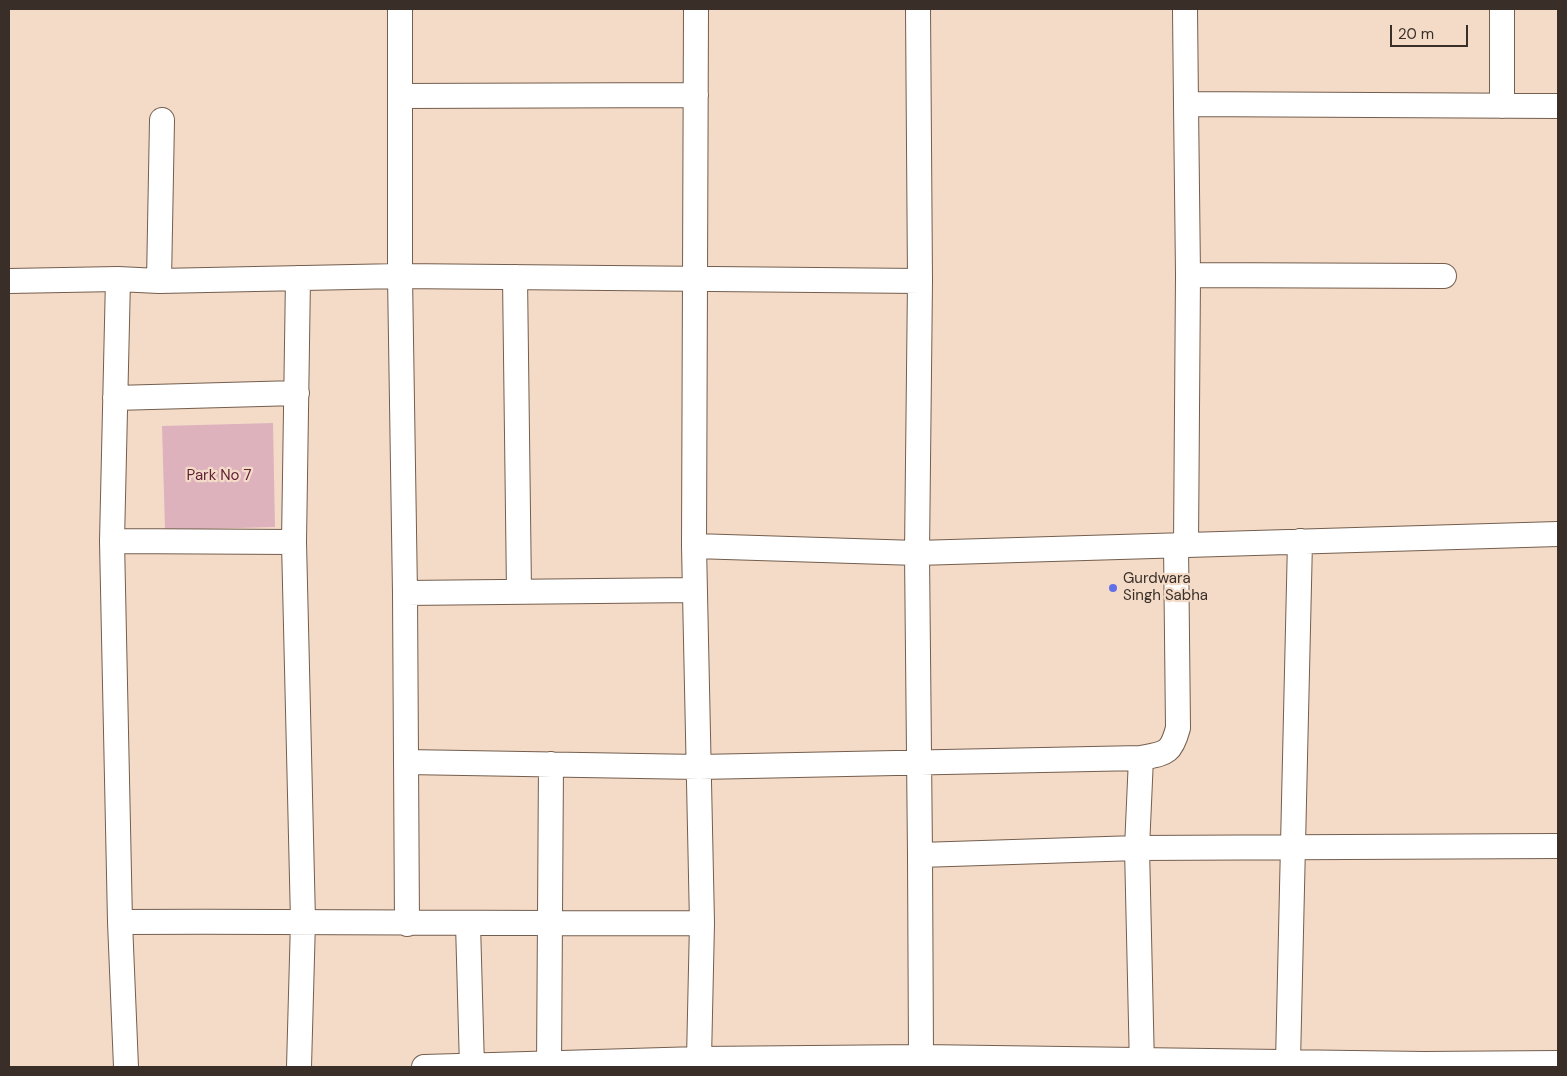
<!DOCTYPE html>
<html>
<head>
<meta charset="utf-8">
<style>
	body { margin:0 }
	#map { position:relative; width:1567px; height:1076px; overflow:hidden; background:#f4dbc8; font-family:"DM Sans",sans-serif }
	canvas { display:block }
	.frame { position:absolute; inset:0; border:10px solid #392f28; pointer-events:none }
	.scale { position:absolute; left:1390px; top:25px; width:78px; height:22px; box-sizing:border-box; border:2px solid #392f28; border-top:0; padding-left:6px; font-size:15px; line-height:18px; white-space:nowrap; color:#392f28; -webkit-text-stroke:4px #f4dbc8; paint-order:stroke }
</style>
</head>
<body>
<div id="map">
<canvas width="1567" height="1076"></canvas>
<div class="frame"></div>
<div class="scale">20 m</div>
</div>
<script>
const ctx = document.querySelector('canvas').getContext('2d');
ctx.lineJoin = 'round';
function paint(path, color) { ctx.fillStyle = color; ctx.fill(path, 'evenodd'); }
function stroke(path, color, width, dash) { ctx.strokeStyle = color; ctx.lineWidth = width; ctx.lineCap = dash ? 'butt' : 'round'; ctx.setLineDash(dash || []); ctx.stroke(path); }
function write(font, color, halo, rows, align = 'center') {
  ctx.font = font + ' "DM Sans",sans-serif'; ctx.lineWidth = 4.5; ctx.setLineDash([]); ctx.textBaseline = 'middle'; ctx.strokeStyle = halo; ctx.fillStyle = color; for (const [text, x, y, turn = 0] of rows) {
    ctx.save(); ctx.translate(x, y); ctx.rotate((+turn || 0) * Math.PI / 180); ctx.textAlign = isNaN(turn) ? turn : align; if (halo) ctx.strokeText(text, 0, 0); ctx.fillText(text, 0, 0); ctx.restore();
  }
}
const green = new Path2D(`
	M273 423 275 527 165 530 162 426Z`);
const street = new Path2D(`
	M400 9V276L405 593 407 924
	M918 9 920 281 917 553 920 855
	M1185 9 1186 104
	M1502 9V106
	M400 96 696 95
	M1188 275 1444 276
	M515 277 519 592
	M9 281 118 279 159 281 400 276 920 281
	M159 281 162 120
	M115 398 297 393
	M112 541 118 279
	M294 542 298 278
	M1186 545 1188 275 1186 104 1558 106
	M694 546 696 9
	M405 593 694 590
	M1141 758 1137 848 1142 1067
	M406 762 699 767 1141 758C1166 753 1171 754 1178 728L1176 545
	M120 922 126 1067
	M702 923 694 546 917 553 1558 534
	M468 924 472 1067
	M921 1057 920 855 1137 848 1558 846
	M1288 1062 1300 541
	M299 1067 303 921 294 542 112 541 120 922C314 921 508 924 702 923L699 1059 921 1057 1424 1064 1558 1063
	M424 1067 699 1059
	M549 1067 551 764`);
const markers = [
	[1113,588,5,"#6070e7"]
];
const parkNames = [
	["Park No 7",219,476]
];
const poiNames = [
	["Gurdwara",1123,579],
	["Singh Sabha",1123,596]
];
paint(green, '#ddb2bd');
stroke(street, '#745e4e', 26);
stroke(street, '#fff', 24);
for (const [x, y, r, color] of markers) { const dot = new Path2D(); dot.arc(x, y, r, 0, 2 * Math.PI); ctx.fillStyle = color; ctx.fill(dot); stroke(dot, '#f4dbc8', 2); }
write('15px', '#612038', '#f4dbc8', parkNames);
write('15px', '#392f28', '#f4dbc8', poiNames, 'left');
</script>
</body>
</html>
